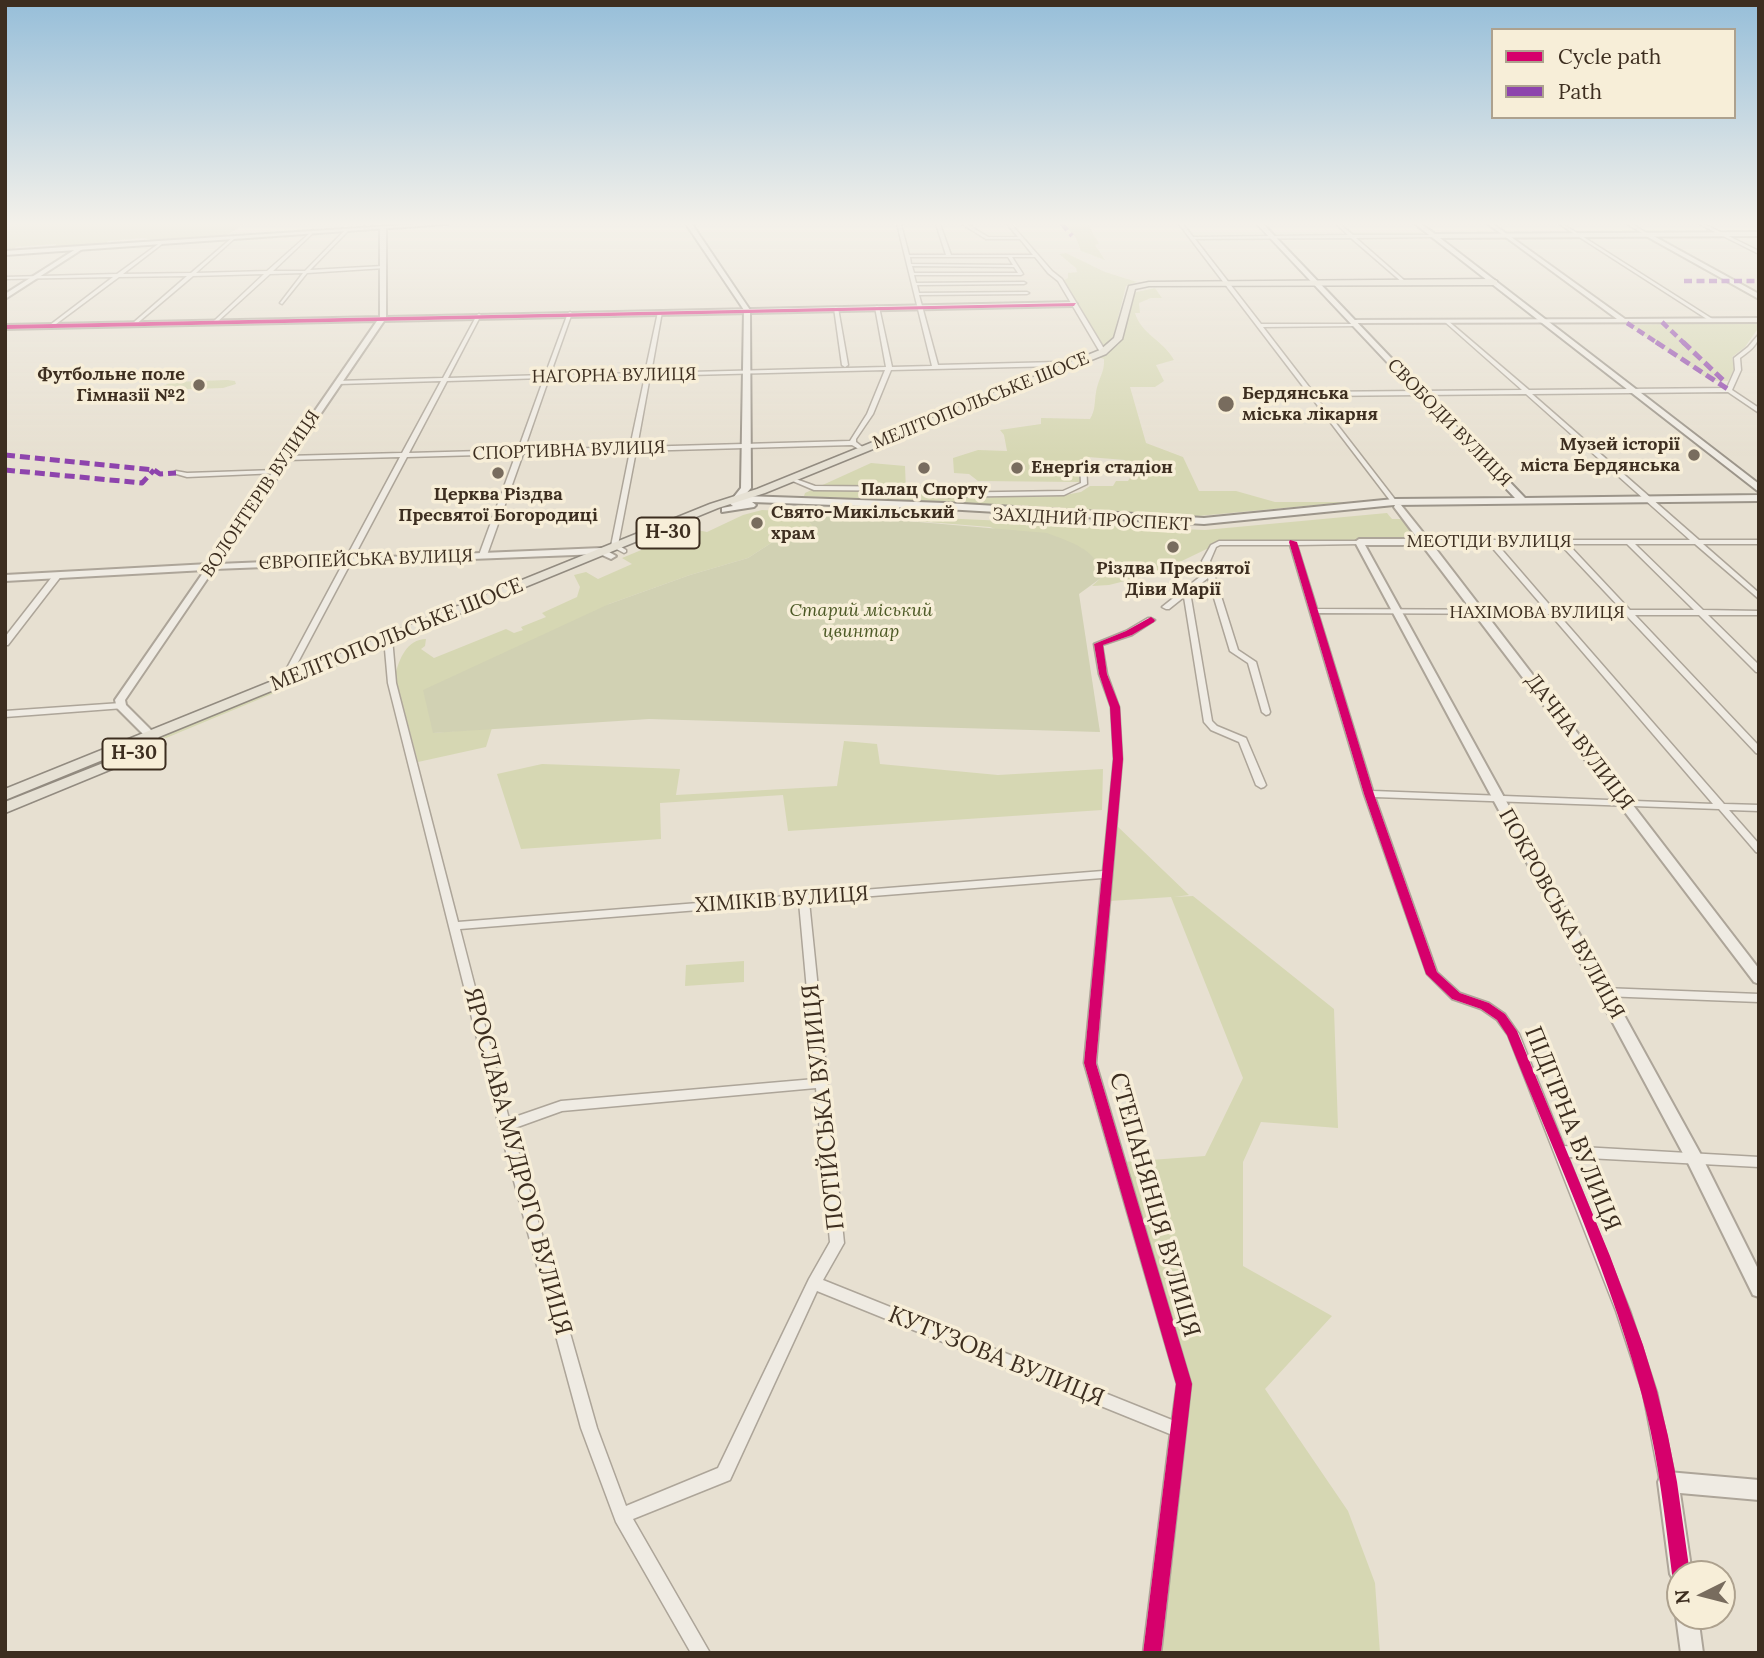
<!DOCTYPE html>
<html>
<head>
<meta charset="utf-8">
<style>
	body { margin:0 }
	#map { position:relative; width:1764px; height:1658px; overflow:hidden; background:#e7e0d1; font-family:Lora,serif }
	canvas { display:block }
	.frame { position:absolute; inset:0; border:7px solid #3d2e20; pointer-events:none }
	.legend { position:absolute; left:1491px; top:28px; width:245px; height:91px; box-sizing:border-box; background:#f7eed8; border:2px solid #ada18e; margin:0; padding:9px 12px; list-style:none; font-size:21px; color:#3d2e20 }
	.legend li { display:flex; align-items:center; gap:14px; height:35px }
	.legend b { width:35px; border:2px solid #ada18e }
	.north { position:absolute; left:1666px; top:1560px; width:70px; height:70px; box-sizing:border-box; background:#f7eed8; border:2px solid #ada18e; border-radius:50%; rotate:264deg; font-size:19px; font-weight:700; line-height:28px; text-align:center; color:#3d2e20 }
	.north::after { content:''; display:block; margin:auto; width:24px; height:32px; background:#786c5e; clip-path:polygon(50% 0,100% 100%,50% 72%,0 100%) }
</style>
</head>
<body>
<div id="map">
<canvas width="1764" height="1658"></canvas>
<div class="frame"></div>
<ul class="legend">
<li><b style="height:9px;background:#d6006c"></b>Cycle path</li>
<li><b style="height:9px;background:#8e44ad"></b>Path</li>
</ul>
<div class="north">N</div>
</div>
<script>
const ctx = document.querySelector('canvas').getContext('2d');
ctx.lineJoin = 'round';
function paint(path, color) { ctx.fillStyle = color; ctx.fill(path, 'evenodd'); }
function stroke(path, color, width, dash) { ctx.strokeStyle = color; ctx.lineWidth = width; ctx.lineCap = dash ? 'butt' : 'round'; ctx.setLineDash(dash || []); ctx.stroke(path); }
function write(font, color, halo, rows, align = 'center') {
  ctx.font = font + ' Lora,serif'; ctx.lineWidth = 7; ctx.setLineDash([]); ctx.textBaseline = 'middle'; ctx.strokeStyle = halo; ctx.fillStyle = color; for (const [text, x, y, turn = 0] of rows) {
    ctx.save(); ctx.translate(x, y); ctx.rotate((+turn || 0) * Math.PI / 180); ctx.textAlign = isNaN(turn) ? turn : align; if (halo) ctx.strokeText(text, 0, 0); ctx.fillText(text, 0, 0); ctx.restore();
  }
}
const green = new Path2D(`
	M5 224H244L224 237 153 241 144 238 108 241 105 245 53 248 56 244 16 247 12 251H5Z
	M1063 224H1088L1099 244 1095 245 1105 260 1081 251 1076 238Z
	M1066 253 1105 272 1137 282 1126 286 1113 338 1103 348 1062 281 1068 278V273L1077 272 1076 268 1059 254Z
	M1155 288 1162 298H1151L1139 303 1140 313H1135C1141 334 1164 341 1174 360L1156 365 1164 381 1155 387H1130L1146 443 1183 457 1199 491H1236L1275 502H1348L1198 516 804 496 805 493 871 463 905 466 906 491H925L935 497 948 498 1060 496 1081 492 1090 486H1113L1116 481H1128L1133 473 1125 460 1088 457 1080 463V482L978 481 969 474 954 473 953 458 978 450 1007 451 1004 435 1000 430 1041 424V418L1090 419C1096 409 1094 403 1096 392 1098 379 1105 372 1104 359L1098 357 1086 361 1111 350 1119 344 1132 293Z
	M1750 322 1758 324 1759 327 1745 347 1732 357 1734 369 1728 381H1711L1629 325Z
	M227 380 235 381 236 384 223 388 166 390 160 387 173 382Z
	M762 510 1205 530 1387 513 1392 519H1403L1419 540 1219 543 1157 573 1109 585 1092 586 1104 575 990 527 803 512 813 527 797 536H782L748 558 690 575 609 604 433 733 492 728 486 747 418 762 395 676C399 659 407 639 426 639L425 646 421 649 434 658 506 629 514 633 523 630 521 627 546 617 542 613 577 597 580 587 574 575 586 572 598 579 632 564 622 558 692 529 707 532 743 515Z
	M379 646 380 649 166 738 160 737Z
	M844 741 877 744 880 764 998 775 1103 769 1102 810 788 831 783 795 660 803 661 839 521 849 497 774 542 764 680 769 676 795 837 786Z
	M1115 824 1189 895 1174 897 1193 896 1334 1009 1338 1128 1261 1122 1243 1162V1266L1332 1316 1265 1389 1348 1511 1375 1583 1380 1653H1157L1188 1384 1123 1162 1205 1156 1243 1078 1171 897 1110 901Z
	M744 961V982L685 986 686 965Z`);
const cemetery = new Path2D(`
	M802 512 1047 533C1075 544 1091 547 1105 575L1079 594 1100 732 649 719 433 733 423 690 609 604 690 575 748 558 782 536H797L813 527Z`);
const minor = new Path2D(`
	M897 224H901L909 255H946L936 224H940L951 255H1033L1020 239H986L962 224H967L988 237H1018L1007 224H1011L1052 271 1062 279 1106 352 1103 354 1100 352 1058 281 1048 273 1035 257H1012L1023 274 1021 275H914L916 283 1024 282 1026 283 1024 284 917 285 919 293 1027 292 1029 293 1027 294 919 295 938 365 1058 362 1070 366 1067 368 1058 366 891 370 873 414 856 439V442L865 449 862 451 852 445 636 451 618 545 626 550V552L624 553 611 546 630 451 523 454 487 555 483 557 479 555 516 454 407 457 288 681 287 683H281L280 681 400 457 286 460 283 458 286 456 402 453 441 381 338 384 336 383V381L443 378 477 315 479 314 481 315 448 378 545 375 568 313 570 312 572 313 550 375 645 373 658 312 660 311 662 312 651 373 886 367 875 307 877 306 879 307 892 367 932 366ZM910 257H1008L1013 265 911 264ZM912 266 1014 267 1018 273H914ZM885 370 867 414 850 441 637 447 650 376ZM645 376 630 447 524 450 549 378ZM544 378 518 450 409 453 447 381Z
	M1179 224H1183L1193 237 1348 235 1336 224H1340L1353 235H1436L1435 237 1356 238 1405 281 1403 283 1351 238 1195 239 1261 324H1359L1357 326 1263 327 1313 392 1522 390 1445 322 1447 320 1529 390 1727 388 1735 370 1734 358 1748 347 1759 334C1759 345 1748 352 1740 358L1741 370 1732 390 1759 408V413L1728 392 1532 394 1699 540H1759V544H1703L1759 593V599L1695 544H1635L1703 610 1759 611V615H1708L1759 665V672H1756L1699 615H1635L1759 746V754L1756 753 1626 615 1558 614 1724 804 1759 805V811L1729 810 1759 844V853L1756 852 1719 809 1375 797 1437 972 1460 993 1489 1003 1505 1014 1519 1034 1564 1146 1759 1157V1167L1568 1157 1630 1311 1657 1393 1676 1482 1674 1488 1668 1490 1662 1488 1660 1482 1643 1393 1616 1311 1508 1035 1497 1020 1481 1009 1452 999 1427 974 1364 794 1290 545H1220L1216 547 1210 561 1238 650 1256 662 1270 712 1269 714 1266 715 1262 712 1248 663 1230 651 1208 578 1190 592 1212 721 1217 726 1246 738 1266 785 1264 787 1261 788 1256 785 1239 742 1211 730 1204 722 1184 597 1169 609H1166L1162 607 1206 572 1202 561 1211 545 1219 541H1361V543L1359 544 1297 545 1317 609 1546 610 1489 544H1426L1423 542 1426 540H1690L1526 394 1315 396 1397 502 1392 503ZM1497 544H1560L1622 610H1554ZM1568 544H1627L1694 610H1630ZM1318 613 1550 614 1713 804 1373 791Z
	M1559 224H1563L1714 320 1710 321Z
	M1627 224H1632L1650 235 1647 236Z
	M1699 224H1704L1759 251V254Z
	M346 229 349 230 310 270 383 266 385 268 307 273 282 304 280 303 303 273 270 274 216 323 214 321 264 274 193 276 135 325 133 323 187 276 119 277 52 327 50 325 113 277 5 279V277L117 274 161 242 162 244 123 274 191 273 233 237 234 239 196 273 267 271 311 232 312 234 273 271H305Z
	M836 307 838 308 848 365 845 367 842 365 834 308Z
	M1083 460 1086 462 1087 484 1064 495 939 497 924 491 814 490 788 479 793 478 815 486 925 487 940 493 1063 491 1081 483 1080 462Z
	M276 470 279 472 278 473 187 477 173 473 176 471 187 473Z
	M55 573H61L62 575 8 645H5V637Z
	M1148 618H1151L1155 620 1132 635 1102 645 1107 674 1119 707 1122 759 1096 1063 1191 1384 1161 1653H1143L1170 1434 817 1291 730 1480 633 1519 710 1653H691L616 1522 581 1428 499 1126 388 683 384 638 388 636 392 638 396 683 458 922 1103 871 1114 759 1111 707 1099 674 1094 644 1126 631ZM1102 878 1084 1063 1177 1384 1172 1420 823 1280 844 1243 809 901ZM799 902 815 1079 561 1101 509 1119 460 929ZM816 1088 830 1242 809 1279 718 1468 626 1506 597 1428 512 1129 562 1111Z
	M121 703 124 704 125 706 124 708 5 717V711Z
	M1603 988 1759 994V1002L1603 996 1599 995 1597 992 1599 989Z`);
const tertiary = new Path2D(`
	M1488 224H1493L1625 319 1759 318V322L1352 323 1354 320 1617 319Z
	M383 226 386 228V317L1074 302 1077 304 1074 306 384 321 218 564 602 548 616 556 611 559 600 554 214 569 125 700 126 705 165 744 163 746H155L117 708 115 700 205 570 5 581V575L209 564 377 321 5 329V325L380 317V228Z
	M1648 233 1759 294V299L1646 236Z
	M79 247 84 248 5 299V294Z
	M1395 505H1401L1429 540 1759 969V984L1754 982 1422 545H1365L1700 1153 1759 1271V1297L1753 1295 1687 1161 1355 542 1359 539H1418L1394 507Z
	M1668 1472 1759 1480V1500L1680 1493 1692 1574H1680V1584L1674 1581 1670 1574 1658 1482 1661 1475Z
	M1679 1608 1680 1616H1698L1703 1653H1681L1676 1616Z`);
const secondary = new Path2D(`
	M420 224H447L5 255V251Z
	M686 224H692L750 310 751 488 744 496 945 503 1204 518 1394 499 1515 498 1257 224H1263L1525 498 1759 495V501L1394 505 1204 524 945 509 752 502 756 505 754 507 722 512V508L733 506 729 503 741 488 744 310Z
	M1415 224H1421L1435 234 1759 232V236L1440 238 1759 484V492Z`);
const primary = new Path2D(`
	M1492 279 1497 281V285L1149 286 1135 289 1122 339 1106 354 765 493 718 508 5 800V789L710 504 757 489 1100 350 1114 338 1129 286 1149 282Z
	M136 750 143 754 141 757 5 813V802Z`);
const quietFar1 = new Path2D(`
	M1062 224 1072 236
	M1684 281H1759
	M1662 322 1685 344
	M1627 323 1659 344`);
const quiet = new Path2D(`
	M1656 342 1729 390
	M1683 342 1724 381
	M5 455 154 470 160 474 176 473
	M5 470 142 483 154 470`);
const cycleway = new Path2D(`
	M1076 303 1074 306 5 329V325Z
	M1290 540 1297 542 1374 794 1437 972 1460 993 1489 1003 1505 1014 1517 1031 1610 1256 1643 1345 1657 1391 1668 1436 1677 1482 1690 1574H1680V1583L1675 1580 1672 1574C1665 1519 1659 1464 1646 1411 1614 1281 1556 1159 1507 1035L1497 1020 1481 1009 1452 999 1426 974 1364 794 1289 542Z
	M1151 617 1155 620 1154 622 1132 635 1103 645 1107 674 1120 707 1123 759 1096 1063 1192 1384 1161 1653H1143L1176 1384 1084 1063 1113 759 1110 707 1099 674 1094 644 1126 631Z`);
const markers = [
	[199,385,7,"#786c5e"],
	[1226,404,9,"#786c5e"],
	[1694,455,7,"#786c5e"],
	[924,468,7,"#786c5e"],
	[1017,468,7,"#786c5e"],
	[498,473,7,"#786c5e"],
	[757,523,7,"#786c5e"],
	[1173,547,7,"#786c5e"]
];
const farPoinames = [
	["Футбольне поле",185,375,"right"],
	["Гімназії №2",185,396,"right"],
	["Бердянська",1242,394],
	["міська лікарня",1242,415],
	["Музей історії",1680,445,"right"],
	["міста Бердянська",1680,466,"right"],
	["Енерґія стадіон",1031,468],
	["Палац Спорту",924,490,"center"],
	["Церква Різдва",498,495,"center"],
	["Пресвятої Богородиці",498,516,"center"],
	["Свято-Микільський",771,513],
	["храм",771,534],
	["Різдва Пресвятої",1173,569,"center"],
	["Діви Марії",1173,590,"center"]
];
const farStreetnames = [
	["НАГОРНА ВУЛИЦЯ",614,376,-1],
	["МЕЛІТОПОЛЬСЬКЕ ШОСЕ",981,401,-22],
	["СВОБОДИ ВУЛИЦЯ",1449,423,46],
	["СПОРТИВНА ВУЛИЦЯ",569,451,-2],
	["ВОЛОНТЕРІВ ВУЛИЦЯ",261,494,-56],
	["ЗАХІДНИЙ ПРОСПЕКТ",1092,520,3],
	["МЕОТІДИ ВУЛИЦЯ",1489,542],
	["ЄВРОПЕЙСЬКА ВУЛИЦЯ",366,560,-2],
	["НАХІМОВА ВУЛИЦЯ",1537,613]
];
const farParknames = [
	["Старий міський",861,611],
	["цвинтар",861,632]
];
const shields = [
	[668,533,63],
	[134,754,63]
];
const shieldNames = [
	["Н-30",668,533],
	["Н-30",134,754]
];
const streetNames = [
	["МЕЛІТОПОЛЬСЬКЕ ШОСЕ",397,635,-22],
	["ДАЧНА ВУЛИЦЯ",1579,742,53],
	["ХІМІКІВ ВУЛИЦЯ",782,900,-4],
	["ПОКРОВСЬКА ВУЛИЦЯ",1561,914,61]
];
const nearStreetnames = [
	["ПОТІЙСЬКА ВУЛИЦЯ",824,1107,-96],
	["ПІДГІРНА ВУЛИЦЯ",1572,1129,68],
	["ЯРОСЛАВА МУДРОГО ВУЛИЦЯ",517,1161,75],
	["СТЕПАНЯНЦЯ ВУЛИЦЯ",1154,1205,74],
	["КУТУЗОВА ВУЛИЦЯ",996,1357,22]
];
paint(green, '#d6d7b3');
paint(cemetery, '#d1d1b3');
stroke(minor, '#ada599', 3);
stroke(tertiary, '#ada599', 4);
stroke(secondary, '#9c958a', 4);
stroke(primary, '#928b80', 3);
paint(minor, '#efebe3');
paint(tertiary, '#efebe3');
paint(secondary, '#efebe3');
paint(primary, '#e6e1d4');
stroke(quietFar1, '#8e44ad', 4.5, [8, 4.5]);
stroke(quiet, '#8e44ad', 5, [10, 5]);
paint(cycleway, '#d6006c');
const sky = ctx.createLinearGradient(0, 0, 0, 456);
sky.addColorStop(0, '#96bed9');
sky.addColorStop(0.49, '#f4f1ea');
sky.addColorStop(1, '#f4f1ea00');
ctx.fillStyle = sky;
ctx.fillRect(0, 0, 1764, 456);
for (const [x, y, r, color] of markers) { const dot = new Path2D(); dot.arc(x, y, r, 0, 2 * Math.PI); ctx.fillStyle = color; ctx.fill(dot); stroke(dot, '#f7eed8', 2.5); }
write('bold 18px', '#3d2e20', '#f7eed8', farPoinames, 'left');
write('18px', '#3d2e20', '#f7eed8', farStreetnames);
write('italic 18px', '#4d5a26', '#f7eed8', farParknames);
for (const [x, y, w] of shields) { const box = new Path2D(); box.roundRect(x - w / 2, y - 15.5, w, 31, 5); ctx.fillStyle = '#f7eed8'; ctx.fill(box); stroke(box, '#3d2e20', 2); }
write('bold 19px', '#3d2e20', null, shieldNames);
write('21px', '#3d2e20', '#f7eed8', streetNames);
write('24px', '#3d2e20', '#f7eed8', nearStreetnames);
</script>
</body>
</html>
